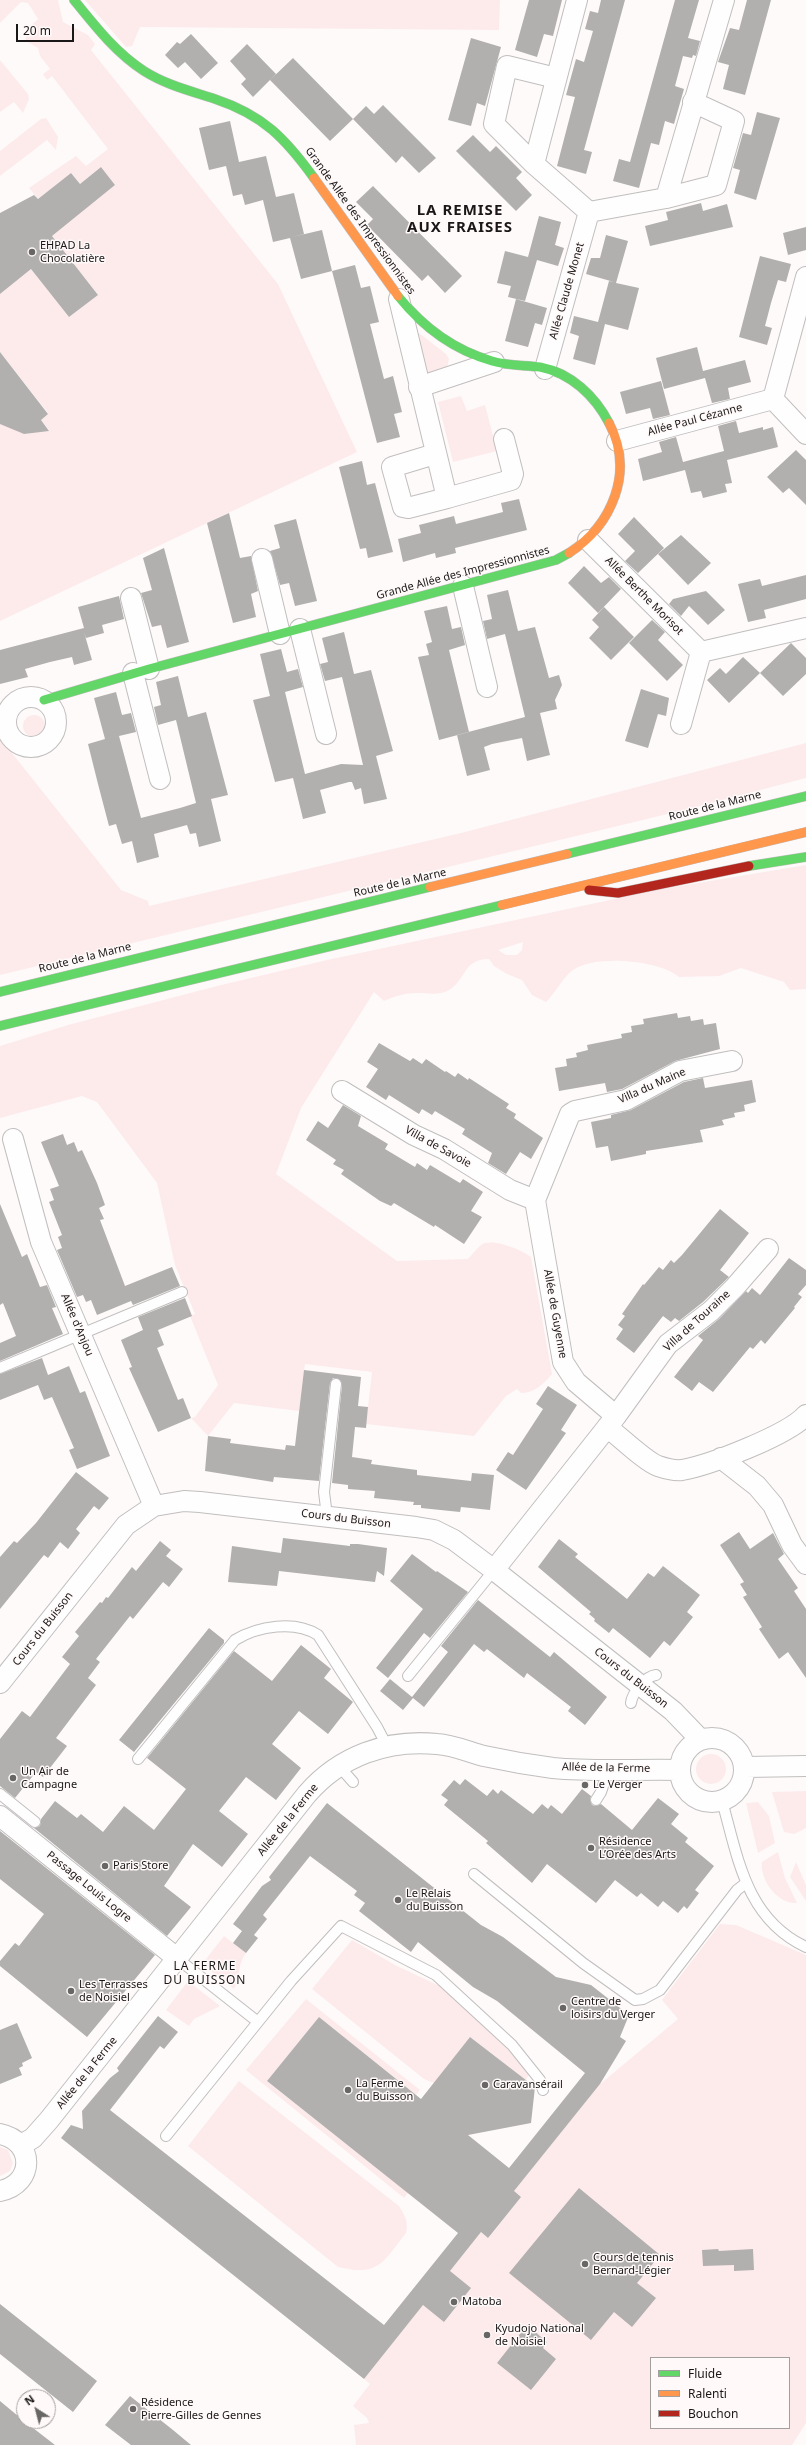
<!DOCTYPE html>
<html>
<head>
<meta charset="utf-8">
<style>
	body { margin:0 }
	#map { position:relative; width:806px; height:2445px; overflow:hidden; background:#fefafa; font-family:"Noto Sans",sans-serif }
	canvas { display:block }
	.legend { position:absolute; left:650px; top:2357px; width:140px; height:72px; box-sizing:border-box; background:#fff9f9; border:1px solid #a39f9f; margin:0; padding:5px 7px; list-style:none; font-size:12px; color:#191717 }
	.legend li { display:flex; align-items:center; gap:8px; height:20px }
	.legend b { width:20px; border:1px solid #a39f9f }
	.north { position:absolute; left:16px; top:2389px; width:40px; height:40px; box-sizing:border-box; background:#fff9f9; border:1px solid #a39f9f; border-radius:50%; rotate:324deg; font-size:11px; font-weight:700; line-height:16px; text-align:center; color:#191717 }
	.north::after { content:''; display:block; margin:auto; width:14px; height:18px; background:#696666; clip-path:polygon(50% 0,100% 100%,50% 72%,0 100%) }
	.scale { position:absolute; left:16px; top:24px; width:58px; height:18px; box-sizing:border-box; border:2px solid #191717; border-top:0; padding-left:5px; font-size:12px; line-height:14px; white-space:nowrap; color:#191717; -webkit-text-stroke:3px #fff9f9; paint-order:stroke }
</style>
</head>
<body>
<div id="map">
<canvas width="806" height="2445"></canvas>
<ul class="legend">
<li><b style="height:5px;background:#63d668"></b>Fluide</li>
<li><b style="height:5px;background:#ff974d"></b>Ralenti</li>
<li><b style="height:5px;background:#b3261e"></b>Bouchon</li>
</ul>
<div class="north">N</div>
<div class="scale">20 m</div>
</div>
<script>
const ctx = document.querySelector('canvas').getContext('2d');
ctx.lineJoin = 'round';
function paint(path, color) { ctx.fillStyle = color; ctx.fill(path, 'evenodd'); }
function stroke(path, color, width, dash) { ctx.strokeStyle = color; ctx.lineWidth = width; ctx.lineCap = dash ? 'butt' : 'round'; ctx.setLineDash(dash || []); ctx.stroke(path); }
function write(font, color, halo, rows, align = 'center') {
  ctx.font = font + ' "Noto Sans",sans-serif'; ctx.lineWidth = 3; ctx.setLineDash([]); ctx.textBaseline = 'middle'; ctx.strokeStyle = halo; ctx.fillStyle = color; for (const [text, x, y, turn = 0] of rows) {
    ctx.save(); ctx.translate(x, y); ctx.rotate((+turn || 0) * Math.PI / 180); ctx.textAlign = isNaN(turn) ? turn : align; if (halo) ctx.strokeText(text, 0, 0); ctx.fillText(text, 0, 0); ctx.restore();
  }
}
const green = new Path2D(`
	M0 0H58L63 22 88 35 95 44 91 50 278 284 357 452 0 621V423L24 434 49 430 41 420 48 413 0 352V294L31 269 69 317 98 295 52 236 115 185 101 167 80 184 71 173 38 199 29 188 76 156 86 166 108 149 52 76 47 80 43 74 50 69 40 56 38 48 26 41V30L38 19 28 3 21 2 0 23Z
	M85 0H500L499 30 140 27 132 46 126 47Z
	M0 60 28 94 29 99 23 113 14 102 0 112Z
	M46 118 58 137 56 150 47 140 0 176V151L41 119Z
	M419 333 446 354 449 359 447 369 431 376 423 372 416 335Z
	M461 396 467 411 485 405 497 451 453 462 438 402Z
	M23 726a11 11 0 1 1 22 0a11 11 0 1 1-22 0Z
	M0 738 121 890 148 901 149 906 461 833 806 743V778L684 810 0 975Z
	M806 865V989L790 990 784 982 741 968 719 976 679 977C660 960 595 954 573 970 563 977 557 991 546 1002L532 995 522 980 507 974 494 966 489 959C461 959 467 983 445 992 437 995 425 993 417 993 405 993 395 996 384 1001L374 992 301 1108 276 1174 397 1261 468 1259C472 1255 477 1248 481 1245 492 1237 522 1250 531 1257L552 1374C545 1383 533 1394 521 1393L517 1389 506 1396 474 1436 366 1424 372 1372 305 1364 299 1411 234 1403 208 1436 191 1418 195 1417 218 1385 190 1316 195 1314 175 1265 157 1183 97 1102 82 1096 0 1118V1046L68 1025 217 986 327 960 662 889ZM523 942 522 950 517 955H506L498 950Z
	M696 1769a15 15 0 1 1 30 0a15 15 0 1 1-30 0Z
	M806 1791V1828L794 1834 784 1832 772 1792Z
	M758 1802 769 1816 775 1843 758 1853 746 1803Z
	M778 1852 785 1878 797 1903C778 1905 759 1879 762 1862Z
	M796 1862 806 1885V1901L790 1877Z
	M720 1924 736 1925 806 1955V2423L792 2445H356L354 2425 369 2423 367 2418 353 2406 370 2384 364 2379 481 2232 488 2238 514 2191 599 2085 678 2019 662 2000ZM651 2358H789V2428H651Z
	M224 1936 246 1953C238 1963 240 1977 234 1989L202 1964Z
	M352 1940 395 1965 444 1988 503 2041 529 2074 526 2080 470 2037 434 2083 424 2079 312 1989Z
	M188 1981 220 2006 194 2019 189 2026 166 2010Z
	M306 1999 420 2090 416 2095 319 2017 267 2081 408 2193 404 2198 246 2070Z
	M239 2081 399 2206C404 2214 409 2222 406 2233 383 2262 379 2277 338 2267L188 2146Z
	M0 2147 8 2150 13 2163 10 2171 0 2176Z`);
const building = new Path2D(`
	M529 0H562L553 36 544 34 537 57 515 50Z
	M601 0H625L584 150 592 152 586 174 557 166 575 97 566 95 576 59 584 62 593 31 585 29 590 11 598 13Z
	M675 0H699L688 38 700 41 696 56 693 55 692 58 683 56 675 86 684 89 674 124 665 121 659 145 651 143 639 188 613 181 619 159 630 162Z
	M747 0H771L745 95 723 89 729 65 718 62 730 28 739 30Z
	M191 34 218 63 201 79 185 62 178 68 165 55 177 42 180 44Z
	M471 38 501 47 485 106 477 103 471 126 448 120Z
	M247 44 276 74 253 97 241 84 246 79 230 61Z
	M293 58 353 119 330 141 270 80Z
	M383 105 436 158 419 173 402 156 396 163 353 119 366 106 374 114Z
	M757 112 780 118 756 200 734 193 740 170 733 168 743 133 751 135Z
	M230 121 239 162 266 156 276 197 294 193 304 234 292 237 322 230 332 271 301 279 290 238 273 242 263 200 245 205 242 194 233 196 226 166 209 170 199 128Z
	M473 135 490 152 496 146 522 172 516 178 532 195 516 211 456 151Z
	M101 167 115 185 52 236 98 295 69 317 31 269 0 294V213L34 195 38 199 71 173 80 184Z
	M373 186 462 276 445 293 428 275 422 281 367 225 373 219 356 202Z
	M701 203 703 211 727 204 733 227 650 246 645 226 668 220 666 212Z
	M539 216 561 222 555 245 564 248 558 266 537 260 525 301 508 297 511 286 497 283 505 251 528 257Z
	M806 227V250L788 255 783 233Z
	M606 235 628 241 616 283 639 288 628 330 605 324 595 365 573 359 579 336 570 333 574 316 598 322 609 281 614 282 586 274 591 258H600Z
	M760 256 791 264 786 282 778 280 771 303 765 326 772 328 767 345 739 337Z
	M355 265 361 288 370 286 379 322 370 324 384 379 393 376 402 412 394 414 400 437 377 443 332 271Z
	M516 299 547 308 542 325 535 323 528 347 505 341Z
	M697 347 703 371 745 360 751 382 728 388 730 399 712 403 705 378 664 389 656 358Z
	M0 352 48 414 41 420 49 431 24 434 0 424Z
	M661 381 670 415 653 419 650 408 626 414 620 392Z
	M736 421 739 433 763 427V430L773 427 778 447 727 460 732 483 725 484 727 492 703 498 701 491 691 493 685 470 643 481 638 459 662 452 659 442 676 437 683 462 724 451 718 426Z
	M796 450 806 460V505L789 488 783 493 767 477Z
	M362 461 367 485 375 483 393 552 368 558 366 548 360 549 339 467Z
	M519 499 527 530 455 548 456 553 436 558 435 553 403 562 398 539 421 533 419 525 454 516 456 524 503 512 501 503Z
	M229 513 240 558 251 556 258 591 251 594 256 617 233 623 207 523Z
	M634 517 664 548 638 573 625 561 635 551 618 534Z
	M296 519 317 601 295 606 289 583 280 585 270 551 280 548 274 525Z
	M681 535 711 563 688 585 658 554Z
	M164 548 189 642 167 648 161 625 152 627 141 593 152 590 143 558Z
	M584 566 601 583 609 577 621 589 598 613 568 583Z
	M806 575V599L764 610 766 618 748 622 738 584 760 579 762 586Z
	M508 590 518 631 535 627 549 678 559 675 562 685 555 700 557 709 540 713 550 755 527 761 522 738 492 744 484 747 490 770 467 776 457 735 525 717 505 634 487 639 483 621 492 619 487 595Z
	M706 591 725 610 708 625 689 606 681 616 669 604 673 599Z
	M119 596 124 619 102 625 104 633 86 638 84 632 92 660 74 665 72 657 50 662 25 669 28 677 0 684V650L84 628 78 607Z
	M447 606 452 629 461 627 465 645 449 650 469 732 439 740 418 657 429 655 426 644 432 642 424 611Z
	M604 607 634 637 611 660 589 638 599 627 592 620Z
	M652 620 665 632 658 640 683 665 667 681 629 643Z
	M344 632 354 674 371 670 393 751 376 756 387 799 364 804 361 788 355 790 352 782H349L320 790 326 813 303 819 293 778 275 782 253 700 270 696 260 654 281 649 287 672 298 669 303 687 285 692 305 774 341 764 363 765 342 677 325 681 320 664 328 662 322 638Z
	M791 643 806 658V674L783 696 760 673 729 703 707 680 720 668 726 674 743 657 760 673Z
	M178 676 188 717 206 712 228 795 211 799 221 841 199 847 196 833 190 834 187 825 154 834 159 857 137 863 132 841 122 844 116 824 109 826 98 784 88 744 105 739 94 698 116 692 122 715 131 713 136 732 119 736 141 818 180 808 196 803 176 720 158 725 154 707 161 705 156 682Z
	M641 689 669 698 666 716 658 714 648 748 625 741Z
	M677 1013 678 1018 690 1016 691 1021 703 1019 704 1025 716 1023 720 1049 675 1061 622 1089 607 1092 605 1083 559 1091 555 1068 567 1066 566 1059 577 1057 576 1053 588 1050 587 1045 622 1038 621 1034 632 1032 631 1026 644 1024 643 1019Z
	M379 1043 410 1061 413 1058 422 1064 426 1059 445 1072 446 1071 455 1077 458 1073 468 1080 469 1078 509 1104 506 1108 516 1114 514 1118 543 1138 531 1159 520 1152 506 1174 488 1163 492 1153 462 1134 465 1129 435 1111 432 1115 422 1109 419 1114 389 1095 386 1100 366 1087 378 1069 367 1062Z
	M703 1078 705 1088 752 1080 756 1102 744 1105 745 1111 734 1113 735 1117 722 1120 724 1125 700 1130 703 1142 646 1151V1154L611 1161 608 1146 596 1148 591 1122 611 1118V1115L631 1110 684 1082Z
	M343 1105 361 1116 358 1126 388 1144 385 1149 415 1167 417 1163 427 1170 430 1165 460 1183 463 1179 483 1192 471 1211 482 1217 464 1244 435 1225 434 1227 394 1203 391 1206 380 1201 341 1174 344 1170 333 1164 336 1160 306 1140 318 1121 328 1128Z
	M63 1134 67 1145 74 1142 78 1152 82 1150 97 1183 105 1205 99 1208 104 1219 100 1220 125 1286 172 1267 180 1286 133 1305 131 1301 97 1315 91 1300 86 1302 83 1295 77 1297 57 1250 62 1248 58 1237 62 1235 49 1202 54 1200 50 1189 59 1186 41 1142Z
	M0 1204 22 1257 27 1254 40 1287 47 1285 56 1307 52 1308 63 1334 0 1361V1343L16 1336 3 1303 0 1305Z
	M720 1209 749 1233 720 1270 729 1277 703 1302 679 1321 675 1318 671 1322 663 1316 634 1353 616 1339 623 1329 618 1325 625 1316 622 1314 643 1284 644 1285 659 1267 663 1270 671 1260 674 1263 682 1255Z
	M789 1258 806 1270V1285L798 1294 802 1297 794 1307 795 1308 765 1344 761 1340 753 1349 750 1347 713 1392 699 1382 692 1391 674 1377 703 1340 698 1336 719 1319 746 1291 748 1293 752 1288 760 1295Z
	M185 1298 192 1316 158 1330 164 1345 157 1348 178 1400 183 1398 191 1418 158 1432 129 1368 132 1367 121 1340 143 1330 138 1317Z
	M42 1358 48 1375 69 1366 80 1393 85 1391 110 1456 77 1469 69 1450 74 1448 52 1397 44 1400 38 1385 0 1400V1374Z
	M304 1370 361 1377 358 1406 368 1407 366 1428 355 1427 352 1457 372 1460 371 1464 417 1470V1475L471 1481 472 1473 494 1475 490 1510 461 1507 460 1512 421 1508V1505H413L414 1502 374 1498 375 1491 348 1489V1485L332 1483 342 1385 337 1378H333L330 1383 319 1481 274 1477 273 1482 205 1471 208 1436 231 1439 230 1443 285 1450 286 1445 295 1446Z
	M548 1386 577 1405 561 1430 566 1433 526 1490 496 1470 508 1452 513 1455 543 1409 536 1404Z
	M76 1472 109 1498 99 1510 94 1506 76 1529 80 1533 68 1549 60 1542 48 1558 44 1555 0 1609V1557L14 1541 17 1543 36 1523Z
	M739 1532 750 1549 773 1533 784 1554 778 1559 798 1588 794 1591 806 1609V1678L788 1652 779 1659 759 1629 762 1627 743 1597 747 1595 740 1584 744 1582 720 1545Z
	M283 1538 350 1546V1544H358L387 1548 384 1576 377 1571 375 1582 279 1571 277 1586 228 1582 232 1546 281 1553Z
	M559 1539 578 1554 575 1557 627 1599 648 1573 654 1577 663 1566 700 1595 687 1612 693 1617 670 1646 664 1641 650 1658 613 1628 609 1633 594 1621 595 1619 589 1614 591 1612 538 1567Z
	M160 1541 171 1550 166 1556 183 1569 169 1587 163 1582 133 1619 130 1616 96 1659 100 1662 88 1678 96 1685 56 1738 67 1746 43 1777 36 1772 15 1798 0 1786V1739L22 1711 30 1717 70 1664 62 1657 79 1636 75 1632 100 1602 102 1603 106 1597 108 1598 132 1567 136 1571Z
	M412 1554 436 1572 437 1571 468 1592 430 1638 424 1633 388 1678 376 1668 423 1609 390 1581Z
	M478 1600 550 1657 554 1652 607 1697 585 1725 568 1711 571 1707 527 1673 524 1678 487 1649 484 1652 474 1644 424 1707 413 1698 403 1710 380 1691 390 1679 412 1697 448 1652 441 1646Z
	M209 1628 224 1640V1643L134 1752 119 1740Z
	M301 1645 331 1669 324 1678 353 1702 328 1734 299 1711 272 1744 301 1768 276 1800 246 1777 219 1811 248 1834 222 1867 193 1844 164 1886 191 1907 167 1936 34 1828 40 1826 41 1819 55 1801 77 1818 81 1814 103 1832 124 1806 154 1830 186 1789 147 1758 234 1651 272 1681Z
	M465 1779 487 1796 493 1789 498 1794 501 1790 533 1814 542 1804 548 1809 551 1805 562 1814 582 1789 591 1796 590 1800 592 1805 596 1806 601 1804 632 1830 658 1798 679 1814 671 1824 688 1838 685 1842 714 1866 695 1890 699 1893 687 1909 684 1906 678 1913 663 1901 658 1907 641 1893 637 1897 615 1880 596 1903 547 1864 532 1883 486 1843 488 1841 444 1805 448 1800 441 1795 454 1780 460 1785Z
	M327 1803 481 1925 503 1937 556 1977 591 1985 629 2015 620 2037 626 2041 600 2084 514 2191 521 2197 488 2238 481 2232 450 2271 471 2288 444 2322 423 2305 364 2379 61 2138 71 2125 83 2129 82 2111 110 2078 119 2071 117 2068 158 2016 178 2032 164 2049 160 2046 110 2110 384 2325 458 2233 267 2081 319 2017 421 2099 470 2037 535 2087 531 2123 468 2135 509 2168 585 2073 497 2001 473 1987 418 1942 411 1952 359 1911 365 1903 354 1895 357 1891 310 1856 263 1915 267 1919 254 1935 258 1938 246 1953 233 1943 242 1931 233 1924 262 1886 271 1880 269 1877Z
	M0 1831 155 1955 87 2037 0 1966V1961L15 1943 19 1946 44 1914 0 1879Z
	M17 2023 32 2058 22 2063 23 2066 19 2068 22 2075 0 2084V2030Z
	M579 2188 660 2255 637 2283 656 2298 632 2327 614 2312 591 2340 509 2273Z
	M718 2249 719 2251 753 2249 754 2270 734 2271V2265L703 2266 702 2250Z
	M0 2304 97 2381 73 2412 0 2354Z
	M527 2325 547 2342 543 2348 556 2359 531 2390 497 2363Z
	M130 2396 173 2430 191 2445H131L105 2425Z
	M0 2401 24 2421 55 2445H0Z`);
const lane = new Path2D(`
	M0 1368 182 1292
	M327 1516 324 1492 336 1384
	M408 1676 494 1570
	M631 1703C632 1693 646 1676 656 1675
	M138 1759 235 1640C258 1626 295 1620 318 1635L377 1727 387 1746
	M339 1766 353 1782
	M0 1794 35 1822
	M596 1800 601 1792 609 1768
	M722 1801C738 1858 746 1919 806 1947
	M474 1874 583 1963 635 2000 643 1999 660 1990 737 1890 746 1883
	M178 1959 258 2022
	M166 2136 291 1981 341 1926 436 1975 512 2045 540 2080 543 2090`);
const street = new Path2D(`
	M534 164 494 124 507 66 556 78
	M666 198 716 185 734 121 693 102
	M589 212 666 198 724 0
	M399 299 447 498 408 508 403 507 392 467 435 454
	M545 369 589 212 534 164 577 0
	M419 387 494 362
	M773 399 806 434
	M617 441 773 399 806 277
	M447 498 511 480 513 474 504 439
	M588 540 701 652 806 628
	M262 559 280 634
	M463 586 487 687
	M131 598 149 669
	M300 629 326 734
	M133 673 160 779
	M6 722a25 25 0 1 1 50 0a25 25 0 1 1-50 0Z
	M681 724 701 652
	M342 1091 414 1135 444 1149 510 1190 535 1200
	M13 1139 41 1242 154 1506
	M535 1200 570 1114 575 1111 626 1100 680 1071 732 1061
	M535 1200 563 1362 576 1382 616 1416
	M607 1427C619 1436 646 1462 658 1466 664 1468 675 1471 682 1470 710 1465 788 1435 806 1415
	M721 1458 757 1486 773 1505 792 1545 806 1564
	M494 1570 616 1416 668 1344 711 1311 735 1287 768 1249
	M0 1683 126 1525 154 1506 184 1501 200 1502 416 1527 434 1530 454 1540 494 1570 673 1711 700 1739
	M680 1770a32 32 0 1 1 64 0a32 32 0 1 1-64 0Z
	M745 1767 806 1766
	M0 1816 178 1959
	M0 2134C35 2141 35 2184 0 2191
	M21 2145 33 2138 49 2120 307 1794C340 1756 387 1739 437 1744 453 1745 469 1752 484 1756 507 1761 530 1765 553 1768 594 1772 638 1769 680 1770`);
const fast = new Path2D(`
	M74 0C95 26 116 53 144 71 166 85 191 91 215 99 263 115 285 138 314 178
	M398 296C422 326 454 350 492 361 508 366 524 365 540 367 571 373 595 396 609 423
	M44 700 149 669 556 560 569 553
	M567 854 806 796
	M749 866 806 857
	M0 992 430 887
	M0 1026 502 905`);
const slow = new Path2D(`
	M314 178 398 296
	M569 553C612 525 635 472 609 423
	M430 887 567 854
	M502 905 806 832`);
const jam = new Path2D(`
	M589 890 618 893 749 866`);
const markers = [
	[32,252,4,"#696666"],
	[13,1778,4,"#696666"],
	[585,1785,4,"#696666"],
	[591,1848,4,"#696666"],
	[105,1866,4,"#696666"],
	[398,1900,4,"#696666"],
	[71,1991,4,"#696666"],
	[563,2008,4,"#696666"],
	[485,2085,4,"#696666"],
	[348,2090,4,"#696666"],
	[585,2264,4,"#696666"],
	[454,2302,4,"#696666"],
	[487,2335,4,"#696666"],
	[133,2409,4,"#696666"]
];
const streetNames = [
	["Grande Allée des Impressionnistes",360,221,54],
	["Allée Claude Monet",567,291,-74],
	["Allée Paul Cézanne",695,420,-15],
	["Grande Allée des Impressionnistes",463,573,-15],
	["Allée Berthe Morisot",644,596,45],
	["Route de la Marne",715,806,-14],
	["Route de la Marne",400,883,-13],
	["Route de la Marne",85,958,-14],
	["Villa du Maine",652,1086,-24],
	["Villa de Savoie",438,1147,29],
	["Allée de Guyenne",555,1314,80],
	["Villa de Touraine",697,1321,-42],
	["Allée d'Anjou",77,1325,67],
	["Cours du Buisson",346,1519,7],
	["Cours du Buisson",43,1629,-52],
	["Cours du Buisson",631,1678,38],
	["Allée de la Ferme",606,1768,1],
	["Allée de la Ferme",288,1820,-51],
	["Passage Louis Logre",89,1887,39],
	["Allée de la Ferme",87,2073,-51]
];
const poiNames = [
	["EHPAD La",40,246],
	["Chocolatière",40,259],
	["Un Air de",21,1772],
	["Campagne",21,1785],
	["Le Verger",593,1785],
	["Résidence",599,1842],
	["L’Orée des Arts",599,1855],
	["Paris Store",113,1866],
	["Le Relais",406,1894],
	["du Buisson",406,1907],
	["Les Terrasses",79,1985],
	["de Noisiel",79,1998],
	["Centre de",571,2002],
	["loisirs du Verger",571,2015],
	["La Ferme",356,2084],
	["du Buisson",356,2097],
	["Caravansérail",493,2085],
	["Cours de tennis",593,2258],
	["Bernard-Légier",593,2271],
	["Matoba",462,2302],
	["Kyudojo National",495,2329],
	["de Noisiel",495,2342],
	["Résidence",141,2403],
	["Pierre-Gilles de Gennes",141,2416]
];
const neighbourhoodNames = [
	["LA FERME",205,1967],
	["DU BUISSON",205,1981]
];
const districtNames = [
	["LA REMISE",460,211],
	["AUX FRAISES",460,228]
];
paint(green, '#fdebec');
paint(building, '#b2afaf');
stroke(lane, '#c1bebe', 12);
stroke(street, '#c1bebe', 22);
stroke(fast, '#c1bebe', 10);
stroke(slow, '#c1bebe', 10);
stroke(jam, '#c1bebe', 10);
stroke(lane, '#fffefe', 10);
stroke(street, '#fffefe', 20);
stroke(fast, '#63d668', 9);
stroke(slow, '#ff974d', 9);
stroke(jam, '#b3261e', 9);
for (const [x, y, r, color] of markers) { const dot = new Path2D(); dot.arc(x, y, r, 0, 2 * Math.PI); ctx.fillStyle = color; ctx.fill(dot); stroke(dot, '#fff9f9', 1.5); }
write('11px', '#191717', '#fff9f9', streetNames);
write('11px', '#191717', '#fff9f9', poiNames, 'left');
ctx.letterSpacing = '1px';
write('12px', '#191717', '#fff9f9', neighbourhoodNames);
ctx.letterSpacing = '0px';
ctx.letterSpacing = '1px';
write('bold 15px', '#191717', '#fff9f9', districtNames);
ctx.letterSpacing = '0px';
</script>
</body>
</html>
